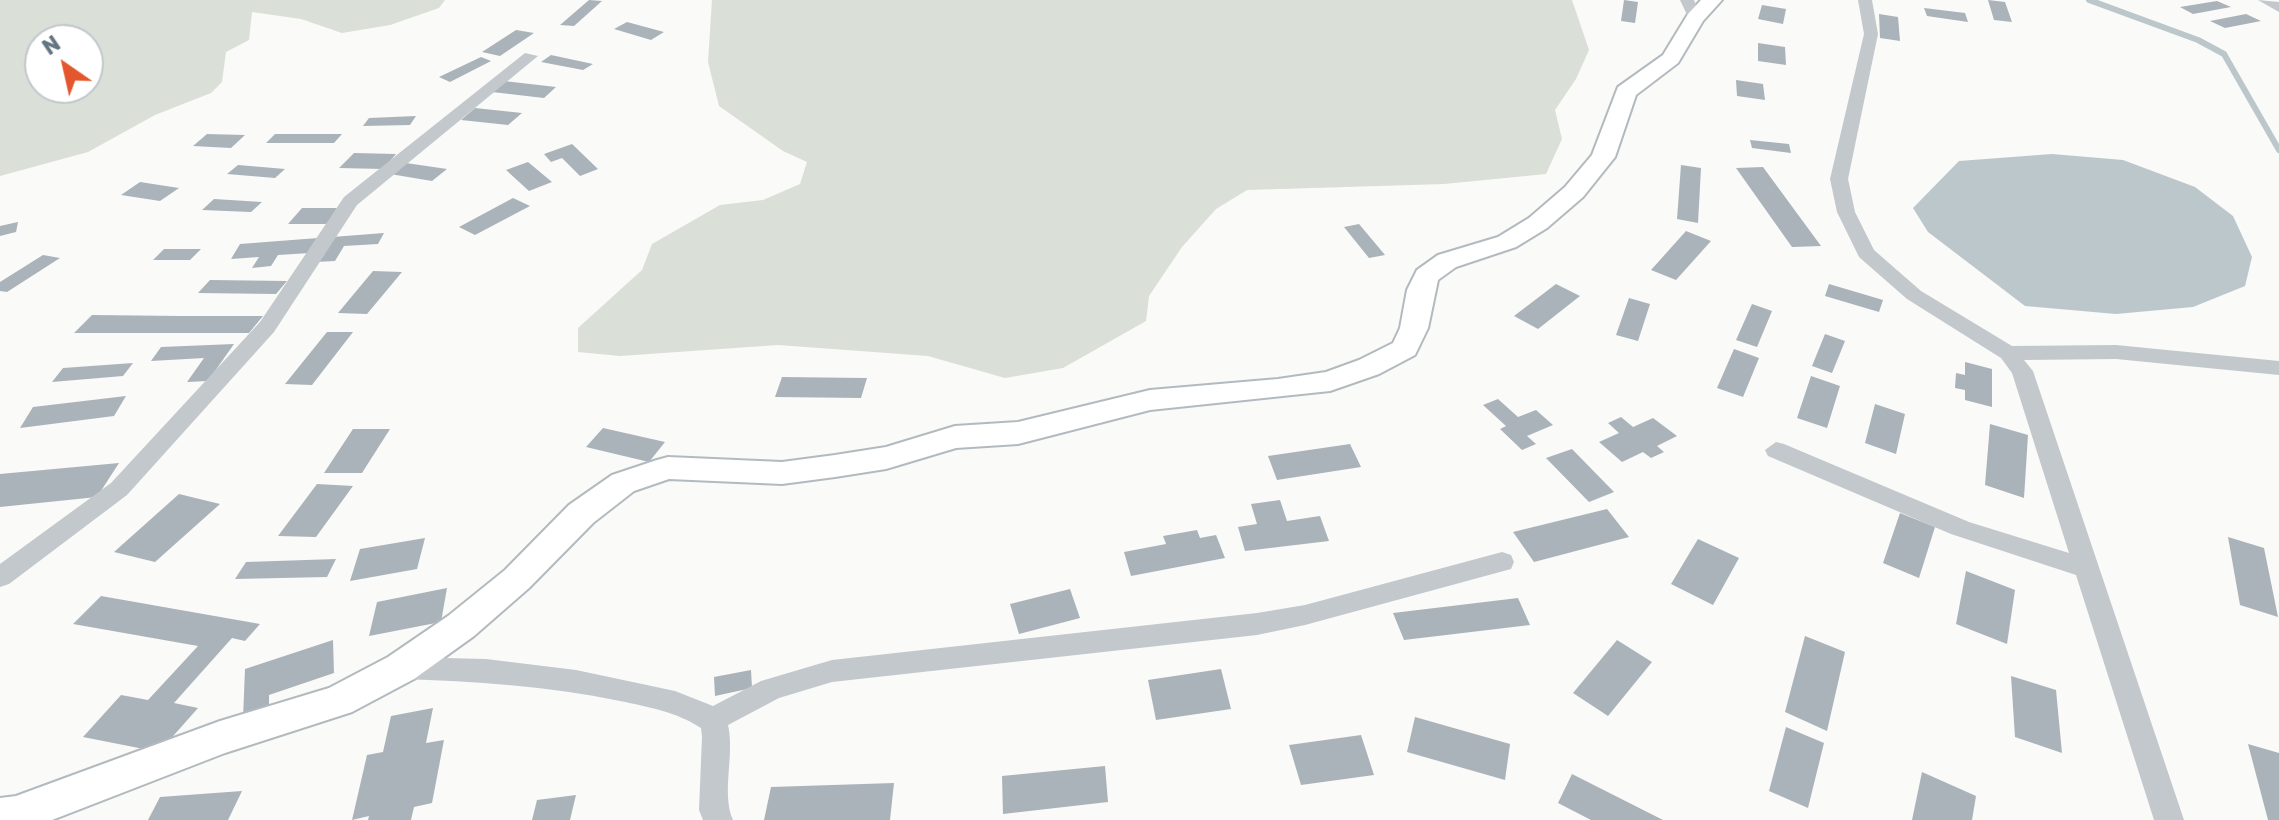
<!DOCTYPE html>
<html>
<head>
<meta charset="utf-8">
<style>
	body { margin:0 }
	#map { position:relative; width:2279px; height:820px; overflow:hidden; background:#fafaf8; font-family:Rubik,sans-serif }
	canvas { display:block }
	.north { position:absolute; left:24px; top:24px; width:80px; height:80px; box-sizing:border-box; background:#fff; border:2px solid #c1c8cd; border-radius:50%; rotate:326deg; font-size:22px; font-weight:700; line-height:32px; text-align:center; color:#657683 }
	.north::after { content:''; display:block; margin:auto; width:28px; height:36px; background:#e4572e; clip-path:polygon(50% 0,100% 100%,50% 72%,0 100%) }
</style>
</head>
<body>
<div id="map">
<canvas width="2279" height="820"></canvas>
<div class="north">N</div>
</div>
<script>
const ctx = document.querySelector('canvas').getContext('2d');
ctx.lineJoin = 'round';
function paint(path, color) { ctx.fillStyle = color; ctx.fill(path, 'evenodd'); }
function stroke(path, color, width, dash) { ctx.strokeStyle = color; ctx.lineWidth = width; ctx.lineCap = dash ? 'butt' : 'round'; ctx.setLineDash(dash || []); ctx.stroke(path); }
const green = new Path2D(`
	M0 0H445L439 8 390 25 342 33 301 19 252 12 249 40 226 52 222 82 211 93 155 115 88 152 0 176ZM40 40H88V88H40Z
	M712 0H1572L1589 50 1576 79 1555 110 1562 139 1546 174 1444 184 1247 190 1216 209 1182 247 1149 296 1146 321 1063 368 1005 378 928 356 778 345 620 356 578 352V328L642 270 652 244 720 205 763 200 800 184 807 162 783 151 719 106 708 62Z`);
const water = new Path2D(`
	M2052 154 2123 160 2195 187 2233 216 2252 257 2245 286 2193 307 2116 314 2025 306 1928 232 1913 208 1959 161Z`);
const stream = new Path2D(`
	M2089 0 2198 40 2224 54 2279 150`);
const building = new Path2D(`
	M589 0 602 1 574 26 560 25Z
	M1624 0 1638 2 1635 23 1621 21Z
	M1988 0 2005 2 2012 22 1994 20Z
	M2217 1 2231 7 2193 14 2180 7Z
	M1762 5 1786 9 1783 24 1758 19Z
	M1924 8 1965 13 1968 22 1927 16Z
	M1879 14 1898 17 1900 41 1880 38Z
	M2246 14 2261 21 2225 28 2210 21Z
	M627 22 664 32 651 40 614 29Z
	M516 30 534 33 500 56 482 52Z
	M1758 43 1785 47 1786 65 1758 61Z
	M551 55 593 64 583 70 541 62Z
	M481 57 491 61 450 82 439 77Z
	M1736 80 1763 84 1765 100 1737 96Z
	M504 81 556 87 544 98 492 92Z
	M475 108 522 113 508 125 461 120Z
	M416 116 410 125 363 126 369 118Z
	M207 134 245 135 231 148 193 146Z
	M275 134H342L334 143H266Z
	M1750 140 1789 144 1791 153 1752 148Z
	M572 144 598 169 580 176 562 158 551 162 544 154Z
	M354 153 396 154 383 169 339 168Z
	M528 162 552 182 529 191 506 170Z
	M406 163 447 169 432 181 390 174Z
	M238 165 285 169 275 178 227 174Z
	M1681 165 1701 168 1698 223 1677 219Z
	M1763 167 1821 246 1792 247 1736 168Z
	M140 182 179 188 160 201 121 195Z
	M513 198 530 206 475 235 459 227Z
	M214 199 262 202 251 212 202 210Z
	M302 208H341L327 224H288Z
	M18 222 16 232 0 236V226Z
	M1359 224 1385 255 1369 258 1344 227Z
	M1686 231 1711 241 1676 280 1651 270Z
	M384 233 378 244 344 246 335 261 315 262 332 237Z
	M318 238 310 253 278 255 271 266 252 268 259 257 231 259 240 244Z
	M164 249H201L190 260H153Z
	M43 255 60 258 7 292 0 291V282Z
	M373 271 402 272 367 314 338 313Z
	M210 280 287 281 276 294 198 293Z
	M1556 284 1580 296 1538 329 1514 316Z
	M1829 284 1883 300 1879 312 1825 296Z
	M1629 298 1650 304 1638 341 1616 335Z
	M1752 304 1772 311 1757 347 1736 340Z
	M92 315 180 316H263L249 333H74Z
	M327 332H353L312 385 285 384Z
	M1825 334 1845 341 1832 373 1812 366Z
	M234 344 208 381 187 382 204 358 151 361 161 347Z
	M1734 349 1759 358 1743 397 1717 388Z
	M1965 362 1992 369V407L1965 400V390L1955 388 1956 373 1965 375Z
	M133 363 123 376 52 382 63 368Z
	M1811 376 1840 386 1827 428 1797 418Z
	M782 377 867 378 861 398 775 397Z
	M126 396 114 416 20 428 33 407Z
	M1498 399 1518 417 1536 410 1553 425 1527 436 1536 444 1522 450 1500 429 1506 426 1483 405Z
	M1875 404 1905 414 1896 454 1865 443Z
	M1621 417 1633 427 1653 418 1677 436 1657 446 1664 452 1651 458 1643 452 1622 462 1599 442 1619 433 1608 423Z
	M1990 424 2028 435 2024 498 1985 485Z
	M603 428 665 442 649 462 586 447Z
	M353 429H390L362 473H324Z
	M1350 444 1361 467 1277 480 1268 456Z
	M1572 449 1614 492 1589 502 1546 458Z
	M119 463 97 497 0 507V474Z
	M317 484 353 486 316 537 278 536Z
	M179 494 220 504 155 562 114 552Z
	M1280 500 1287 521 1320 516 1329 541 1245 551 1238 527 1257 524 1251 504Z
	M1607 509 1629 537 1534 562 1513 532Z
	M1900 513 1935 527 1919 578 1883 563Z
	M1197 530 1200 538 1216 535 1225 558 1131 576 1124 552 1166 544 1163 536Z
	M2228 537 2264 548 2278 617 2240 605Z
	M425 538 417 569 350 581 360 549Z
	M1698 539 1739 558 1713 605 1671 584Z
	M336 559 327 577 235 579 246 562Z
	M1966 571 2015 590 2007 644 1956 624Z
	M447 588 441 622 369 636 377 602Z
	M1070 589 1080 618 1019 634 1010 604Z
	M101 596 260 624 245 641 232 638 174 703 198 708 159 752 83 737 121 695 148 700 198 646 73 624Z
	M1518 598 1530 625 1404 640 1393 613Z
	M1805 636 1845 652 1827 731 1785 712Z
	M333 640 334 673 269 695V711L243 719 245 669Z
	M1617 640 1652 662 1608 716 1573 693Z
	M1221 669 1231 709 1156 720 1148 680Z
	M751 670 752 688 715 696 714 677Z
	M2011 676 2056 690 2062 753 2015 737Z
	M433 708 426 743 444 740 432 803 414 807 411 820H368L369 816 352 820 367 755 383 752 391 716Z
	M1415 717 1510 744 1505 780 1407 752Z
	M1786 727 1824 743 1808 808 1769 791Z
	M1361 735 1374 775 1301 785 1289 745Z
	M2248 744 2279 753V820H2268Z
	M1105 766 1108 802 1003 814 1002 776Z
	M1922 772 1976 796 1972 820H1912Z
	M1572 774 1663 820H1591L1558 803Z
	M894 783 890 820H764L771 787Z
	M242 791 228 820H148L160 797Z
	M576 795 570 820H532L537 800Z`);
const street = new Path2D(`
	M1680 0H1694L1702 18 1700 21H1690Z
	M1858 0H1872L1878 34 1848 179 1855 212 1874 250 1921 291 2012 346 2116 345 2279 361V375L2116 359 2024 360 2033 371 2184 820H2154L2076 575 1951 534 1768 456 1765 450 1776 442 1784 444 1969 522 2069 553 2012 373 2001 358 1907 299 1859 257 1837 212 1830 179 1864 34Z
	M2258 0 2279 2V12Z
	M525 53 538 56 357 205 274 332 127 495 9 584 0 587V564L111 483 260 322 344 197Z
	M1502 552 1511 555 1514 562 1511 569 1305 625 1257 635 832 682 779 698 728 725C735 756 721 792 733 820H703L699 810 702 737 701 728C677 712 648 707 620 701 547 686 475 681 401 679L391 676 388 668 391 660 401 657 486 659 576 670 675 691 713 706 761 681 832 660 1257 613 1305 605Z`);
const secondary = new Path2D(`
	M1701 0H1722L1703 21 1678 63 1636 95 1615 157 1583 197 1547 228 1516 247 1456 267 1438 280 1428 328 1415 355 1379 374 1330 391 1150 410 1018 444 956 448 886 469 835 477 782 484 669 479 634 491 593 523 529 588 474 636 414 679 352 712 225 753 52 820H0V798L16 796 220 721 329 688 388 657 448 616 505 570 569 505 612 475 657 460 668 457 782 462 835 455 886 447 955 426 1018 422 1150 390 1278 379 1326 372 1359 360 1393 343 1400 328 1407 290 1417 270 1438 255 1498 237 1529 218 1565 187 1592 155 1618 87 1663 55 1688 14Z`);
paint(green, '#dadfd7');
paint(water, '#bbc7cb');
stroke(stream, '#bbc7cb', 6);
paint(building, '#aab3b9');
stroke(secondary, '#b3babf', 4);
paint(street, '#c3c8cc');
paint(secondary, '#fff');
</script>
</body>
</html>
